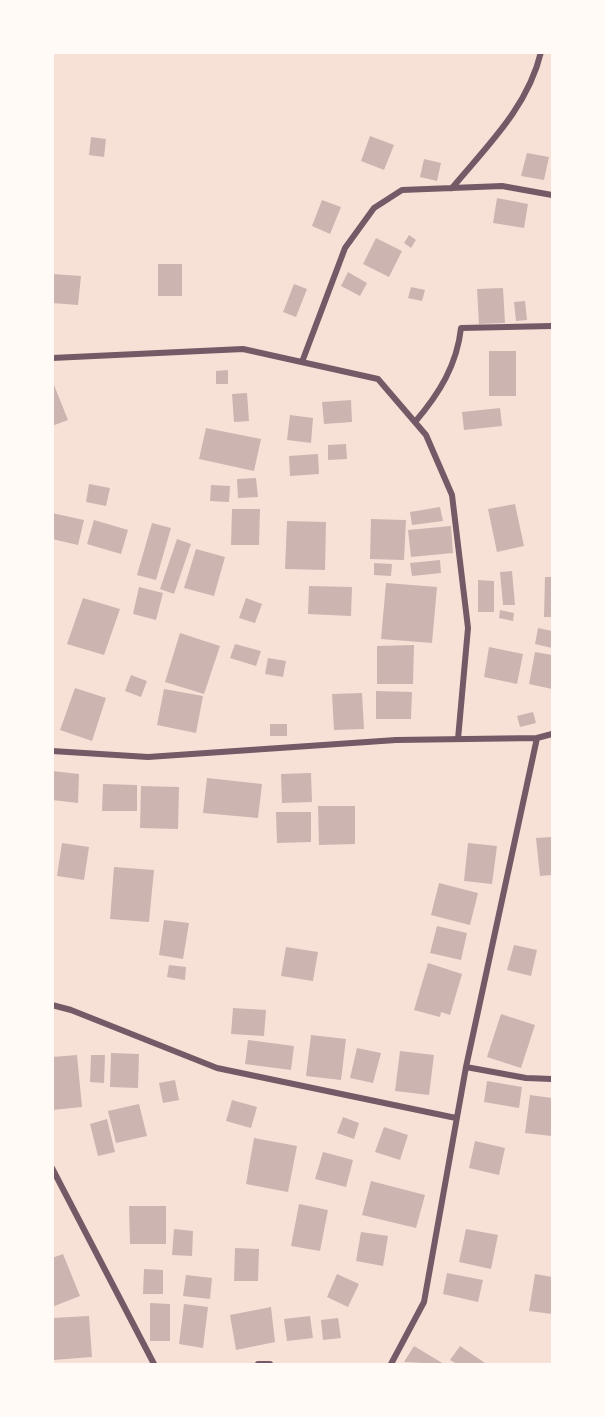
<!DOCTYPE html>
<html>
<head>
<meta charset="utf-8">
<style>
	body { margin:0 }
	#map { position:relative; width:605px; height:1417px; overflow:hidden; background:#f7e1d7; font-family:"IBM Plex Sans",sans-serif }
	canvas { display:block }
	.frame { position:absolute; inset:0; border:54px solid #fffaf5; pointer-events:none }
</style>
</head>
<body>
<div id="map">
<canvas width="605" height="1417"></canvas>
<div class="frame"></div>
</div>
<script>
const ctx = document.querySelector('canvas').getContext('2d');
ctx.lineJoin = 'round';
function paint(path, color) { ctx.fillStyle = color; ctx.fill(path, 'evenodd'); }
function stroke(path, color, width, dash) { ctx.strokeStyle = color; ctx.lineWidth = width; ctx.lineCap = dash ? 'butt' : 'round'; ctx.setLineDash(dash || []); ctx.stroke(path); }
const building = new Path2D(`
	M370 136 394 145 384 170 361 161Z
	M91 137 106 139 104 157 89 155Z
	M527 153 549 157 544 180 521 176Z
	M424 159 441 163 437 181 420 177Z
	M497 198 528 204 524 228 493 223Z
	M322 200 341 207 330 234 312 226Z
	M409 235 416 240 411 248 404 243Z
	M376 238 402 251 389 277 363 264Z
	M158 264H182V296H158Z
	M348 272 367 283 360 296 341 286Z
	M52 274 81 276 78 305 52 303Z
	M294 284 307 289 296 317 283 312Z
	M411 287 425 290 422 301 408 298Z
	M503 288 505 323 479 324 477 289Z
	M525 301 527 320 516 321 514 302Z
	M489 351H516V396H489Z
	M228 370V384H216V371Z
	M52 380 68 420 52 426Z
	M247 393 249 421 234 422 232 394Z
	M351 400 352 422 324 424 322 402Z
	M500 408 502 426 464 430 462 412Z
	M290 415 313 418 311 443 287 440Z
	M206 428 261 439 254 471 199 459Z
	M346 444 347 459 328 460V445Z
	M318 454 319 474 290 476 289 456Z
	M256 478 258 497 238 498 237 479Z
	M89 484 110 488 106 506 86 502Z
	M211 485 230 486 229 502 210 501Z
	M515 504 524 546 497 552 488 509Z
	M440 507 443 521 412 525 410 512Z
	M232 509H260L259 545H231Z
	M52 513 84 520 78 545 52 539Z
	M371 519 406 520 404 560 370 559Z
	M94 520 128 530 121 554 87 544Z
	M287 521 326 522 325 570 285 569Z
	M152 523 171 528 156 580 137 575Z
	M451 526 453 553 411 557 408 530Z
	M177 539 191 544 174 594 160 589Z
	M196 549 225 557 214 596 184 588Z
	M440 560 441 573 412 576 410 563Z
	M374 563 392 564 391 576 374 575Z
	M512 571 515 605H503L500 572Z
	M545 577H552V617H544Z
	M478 580 494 581V612H478Z
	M386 583 437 587 432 643 381 639Z
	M309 586 352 587 351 616 308 614Z
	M139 587 163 593 156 620 133 614Z
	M83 598 120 609 104 655 67 644Z
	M246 598 262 604 255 623 239 618Z
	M500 610 514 613 513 621 499 618Z
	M538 628 552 631V648L535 644Z
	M180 633 220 646 204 694 165 682Z
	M235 644 261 651 256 666 230 658Z
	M414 645 413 684H377V646Z
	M489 647 523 654 517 684 484 677Z
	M535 652 552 655V689L529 684Z
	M268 658 286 661 283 677 265 674Z
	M131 675 147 681 141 697 125 691Z
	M75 688 106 698 92 741 60 730Z
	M164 689 203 696 196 733 157 725Z
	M376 691 412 692 411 719H376Z
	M362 693 364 729 334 730 332 694Z
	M533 712 536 723 520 727 517 716Z
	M270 724H287V736H270Z
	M52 771 79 774 78 803 52 800Z
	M311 773 312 802 282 803 281 774Z
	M207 778 262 784 258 818 203 813Z
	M103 784 137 785V811H102Z
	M141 786 179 787 178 829 140 828Z
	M318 806H355V844L319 845Z
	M276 812H311V842L277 843Z
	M552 837V875L540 876 536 838Z
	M62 843 89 847 84 880 57 876Z
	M468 843 497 846 492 884 464 881Z
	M114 867 154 870 149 922 110 919Z
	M439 883 478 893 470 925 431 915Z
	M164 920 189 923 183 959 159 955Z
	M437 926 467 933 461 960 430 953Z
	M514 945 537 950 531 976 507 970Z
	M286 947 318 952 313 981 281 976Z
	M428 963 462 974 450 1015 441 1012 440 1017 414 1010Z
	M169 965 186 967 185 980 167 977Z
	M233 1008 266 1010 264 1036 231 1034Z
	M501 1014 535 1025 521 1068 487 1057Z
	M311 1035 346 1039 341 1080 306 1076Z
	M248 1040 294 1046 291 1070 245 1064Z
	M357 1048 381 1053 373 1083 350 1078Z
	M400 1051 434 1055 429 1095 395 1091Z
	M111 1053 139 1054 138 1088 110 1087Z
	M77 1055 82 1107 52 1110V1057Z
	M91 1055H105L104 1083 90 1082Z
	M175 1080 179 1100 163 1103 159 1083Z
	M487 1081 522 1087 519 1108 484 1102Z
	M530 1095 552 1098V1136L525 1133Z
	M232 1100 257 1107 251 1128 226 1121Z
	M139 1104 147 1136 116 1143 108 1111Z
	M343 1117 359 1123 354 1139 337 1133Z
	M107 1119 115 1152 98 1156 90 1124Z
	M384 1127 408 1135 400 1160 375 1152Z
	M254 1138 297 1146 288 1192 246 1184Z
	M475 1141 505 1148 499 1175 469 1168Z
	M323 1152 353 1160 346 1187 315 1179Z
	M371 1181 425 1195 416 1228 362 1215Z
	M299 1204 328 1210 320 1251 291 1246Z
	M129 1206H166V1244H130Z
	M174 1229 193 1231 192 1256 172 1255Z
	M466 1229 498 1235 491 1269 459 1262Z
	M361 1232 388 1236 383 1266 356 1261Z
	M235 1248 259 1249 258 1281H234Z
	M63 1254 80 1296 52 1307V1258Z
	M144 1269 163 1270V1294H143Z
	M447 1273 483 1280 478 1302 443 1294Z
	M337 1274 359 1284 348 1307 327 1297Z
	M535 1274 552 1277V1314L529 1311Z
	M186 1275 212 1278 210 1299 183 1296Z
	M150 1303 170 1304V1341H150Z
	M184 1304 208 1307 203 1348 179 1344Z
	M271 1307 275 1342 236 1350 230 1315Z
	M89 1316 92 1357 53 1360 52 1318Z
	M310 1316 313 1338 287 1341 284 1319Z
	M338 1318 341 1338 323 1340 321 1320Z
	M414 1346 444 1364 404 1362Z
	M460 1346 485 1363 484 1364H457L450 1360Z`);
const minor = new Path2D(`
	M452 188C487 146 528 107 541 52
	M52 358 243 349 378 379 426 435 452 495 468 628 458 739
	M302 362 345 248 374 208 402 190 502 186 552 195
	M415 422C439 394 457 365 461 328L552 326
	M52 751 148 757 396 740 537 738 552 734
	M52 1005 71 1010 217 1068 456 1118
	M466 1067 526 1078 552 1079
	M52 1168 154 1364
	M258 1364H270
	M391 1364 424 1302 466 1067 537 738`);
paint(building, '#ccb4b1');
stroke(minor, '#755966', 6);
</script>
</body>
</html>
